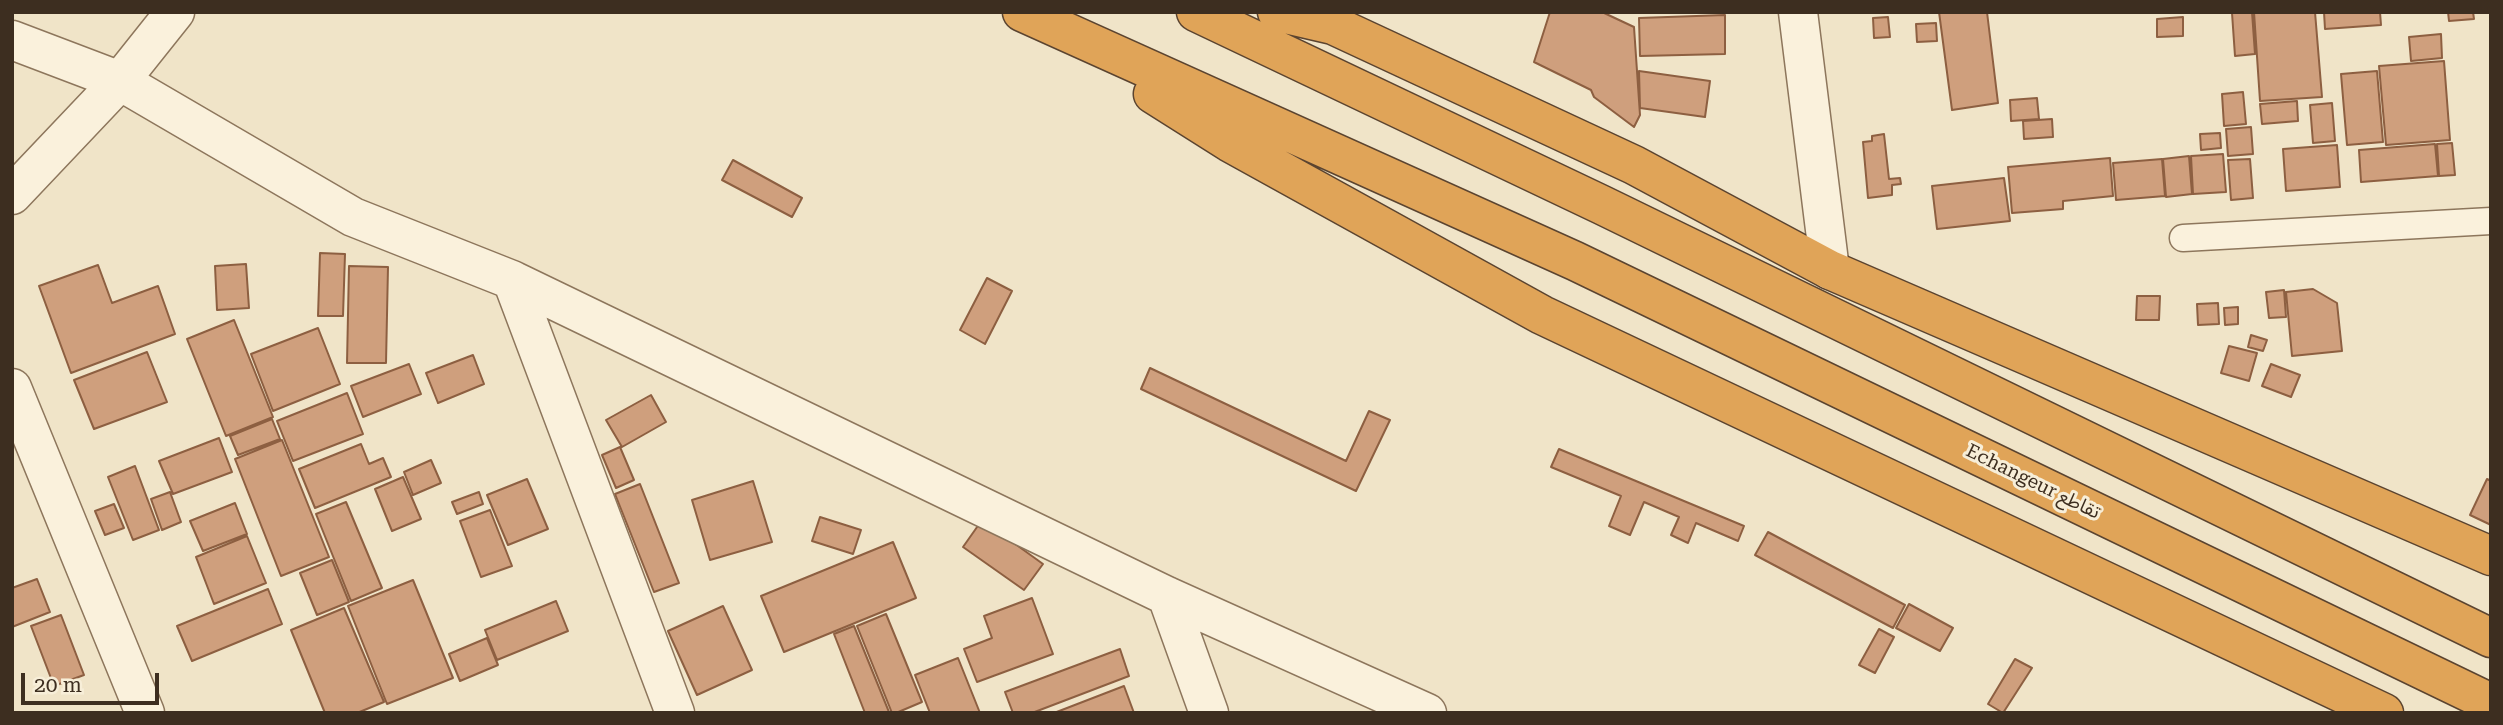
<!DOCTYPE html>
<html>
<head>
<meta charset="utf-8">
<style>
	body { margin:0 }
	#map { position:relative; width:2503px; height:725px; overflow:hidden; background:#f0e4c8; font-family:"Roboto Serif",serif }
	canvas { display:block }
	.frame { position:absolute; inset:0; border:14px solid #3d2e20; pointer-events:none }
	.scale { position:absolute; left:21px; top:673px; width:138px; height:32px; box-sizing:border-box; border:4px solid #3d2e20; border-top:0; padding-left:9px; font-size:21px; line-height:24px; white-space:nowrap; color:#3d2e20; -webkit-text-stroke:5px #f7eed8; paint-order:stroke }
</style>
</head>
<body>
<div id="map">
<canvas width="2503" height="725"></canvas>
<div class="frame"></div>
<div class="scale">20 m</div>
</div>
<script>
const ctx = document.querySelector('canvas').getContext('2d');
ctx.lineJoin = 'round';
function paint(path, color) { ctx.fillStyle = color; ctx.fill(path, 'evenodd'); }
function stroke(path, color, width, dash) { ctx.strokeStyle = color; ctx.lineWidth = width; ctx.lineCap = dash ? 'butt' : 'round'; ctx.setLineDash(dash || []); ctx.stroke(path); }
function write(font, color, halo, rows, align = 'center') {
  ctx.font = font + ' "Roboto Serif","Noto Sans Arabic",serif'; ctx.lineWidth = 6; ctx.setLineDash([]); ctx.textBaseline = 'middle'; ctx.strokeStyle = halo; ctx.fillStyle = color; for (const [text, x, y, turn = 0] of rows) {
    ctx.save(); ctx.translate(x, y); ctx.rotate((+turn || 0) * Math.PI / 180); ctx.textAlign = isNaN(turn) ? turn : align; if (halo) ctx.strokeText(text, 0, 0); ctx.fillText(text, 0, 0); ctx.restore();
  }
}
const building = new Path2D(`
	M1550 12H1602L1634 27 1640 115 1634 127 1594 97 1591 90 1534 62Z
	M1939 12H1987L1998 103 1952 110Z
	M2252 12 2255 54 2235 56 2232 13Z
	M2254 12H2315L2322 97 2260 101Z
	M2324 12H2380L2381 25 2325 29Z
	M2448 12H2473L2474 19 2449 21Z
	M1725 15V54L1640 56 1639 18Z
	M1888 17 1890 37 1874 38 1873 18Z
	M2183 17V36L2157 37V19Z
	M1936 23 1937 41 1917 42 1916 24Z
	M2441 34 2442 58 2411 61 2409 37Z
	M2444 61 2450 140 2386 145 2379 66Z
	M1639 71 1710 81 1705 117 1640 108Z
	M2377 71 2383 142 2347 145 2341 74Z
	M2243 92 2246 124 2224 126 2222 94Z
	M2037 98 2039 119 2011 121 2010 100Z
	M2297 101 2298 121 2262 124 2260 104Z
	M2332 103 2335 141 2313 143 2310 105Z
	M2052 119 2053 137 2024 139 2023 121Z
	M2251 127 2253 154 2228 156 2226 129Z
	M2220 133 2221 148 2201 150 2200 134Z
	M1884 134 1889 179 1900 178 1901 184 1892 185V195L1868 198 1863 142 1872 141V136Z
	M2452 143 2455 175 2439 176 2437 144Z
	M2435 144 2438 176 2361 182 2359 150Z
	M2337 145 2340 187 2286 191 2283 149Z
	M2223 154 2226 192 2193 194 2191 156Z
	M2189 156 2192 194 2166 197 2163 159Z
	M2110 158 2113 196 2063 201V209L2012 213 2008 167Z
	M2162 159 2165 196 2116 200 2113 163Z
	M2250 159 2253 198 2231 200 2228 160Z
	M733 160 802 198 792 217 722 180Z
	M2004 178 2010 221 1937 229 1932 186Z
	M320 253 345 254 343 316H318Z
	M246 264 249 308 217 310 215 266Z
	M98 265 112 303 158 286 175 334 71 373 39 286Z
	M349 266 388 267 386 363H347Z
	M987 278 1012 291 985 344 960 330Z
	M2313 289 2337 303 2342 351 2292 356 2286 292Z
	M2284 290 2286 317 2269 318 2266 292Z
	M2137 296H2160L2159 320H2136Z
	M2218 303 2219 324 2198 325 2197 304Z
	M2238 307V324L2225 325 2224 308Z
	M234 320 273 417 226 436 187 339Z
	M318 328 340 384 273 411 251 354Z
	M2251 335 2267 340 2263 351 2248 347Z
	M2229 346 2257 353 2249 381 2221 373Z
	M147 352 167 402 94 429 74 380Z
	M473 355 484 384 438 403 426 373Z
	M409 364 421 394 363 417 351 386Z
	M2271 364 2300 375 2291 397 2262 386Z
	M1150 368 1346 461 1369 411 1390 420 1356 491 1141 389Z
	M347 393 363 434 293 461 277 421Z
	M651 395 666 422 622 447 606 420Z
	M272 419 280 439 238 455 230 436Z
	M219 438 232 472 173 494 159 461Z
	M282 440 329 557 281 576 235 459Z
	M361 444 369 464 383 458 391 477 315 508 299 469Z
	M620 447 634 480 616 488 602 455Z
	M1559 449 1744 526 1738 541 1696 523 1688 543 1671 535 1679 517 1644 502 1630 535 1609 526 1621 496 1551 467Z
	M431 460 441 483 413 495 404 472Z
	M135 466 159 530 133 540 108 477Z
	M403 477 421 519 392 531 375 489Z
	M527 479 548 529 508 545 487 495Z
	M2487 479 2491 481V525L2470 515Z
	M753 481 772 542 710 560 692 500Z
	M640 484 679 583 654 592 615 494Z
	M170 492 181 522 162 530 151 499Z
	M479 492 483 504 457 514 452 502Z
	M346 502 382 588 351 601 316 514Z
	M235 503 247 534 203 551 190 521Z
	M114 504 124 528 105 535 95 511Z
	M490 510 512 566 481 577 460 521Z
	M820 517 861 530 853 554 812 541Z
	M982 520 1043 564 1024 590 963 547Z
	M1768 532 1905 605 1893 628 1755 555Z
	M247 536 266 583 214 604 196 557Z
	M893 542 916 598 784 652 761 596Z
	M332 560 349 602 317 615 300 573Z
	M37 579 50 612 12 627V588Z
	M413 580 453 678 387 704 348 606Z
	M268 589 282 624 192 661 177 626Z
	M1032 598 1053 654 977 682 964 649 992 638 984 616Z
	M556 601 568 631 497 660 485 630Z
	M1909 604 1953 628 1940 651 1896 628Z
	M723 606 752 670 697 695 668 631Z
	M344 608 384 702 357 713H325L291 630Z
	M886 614 922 702 896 713H892L857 626Z
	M61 615 84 675 54 686 31 626Z
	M854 626 889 712 888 713H865L834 634Z
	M1879 629 1894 637 1875 673 1859 665Z
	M487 638 498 665 460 681 449 654Z
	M1120 649 1129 676 1032 713H1013L1005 692Z
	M958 658 980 713H930L915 675Z
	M2015 659 2032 668 2003 713 1988 704Z
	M1124 686 1134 713H1054Z`);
const lane = new Path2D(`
	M2183 238 2491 221`);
const street = new Path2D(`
	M1798 12 1830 270
	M12 40 120 81 353 217 512 280 675 713
	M12 195 120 81 175 12
	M512 280 1167 596 1427 713
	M12 388 145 713
	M1167 596 1209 713`);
const highway = new Path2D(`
	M1022 12 1575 261 2491 703
	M1196 12 1602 205 2491 638
	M1277 12 1333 25 1634 165 1830 270 2491 556
	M1153 94 1229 142 1542 315 2384 713`);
const streetNames = [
	["Echangeur تقاطع",2033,482,26]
];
paint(building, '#cf9f7d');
stroke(building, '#8d5f41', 2);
stroke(lane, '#8d765c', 29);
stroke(street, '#8d765c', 41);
stroke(highway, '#5b4430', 41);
stroke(lane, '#faf1dc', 26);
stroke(street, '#faf1dc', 38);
stroke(highway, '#e0a458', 38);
write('19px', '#3d2e20', '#f7eed8', streetNames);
</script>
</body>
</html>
